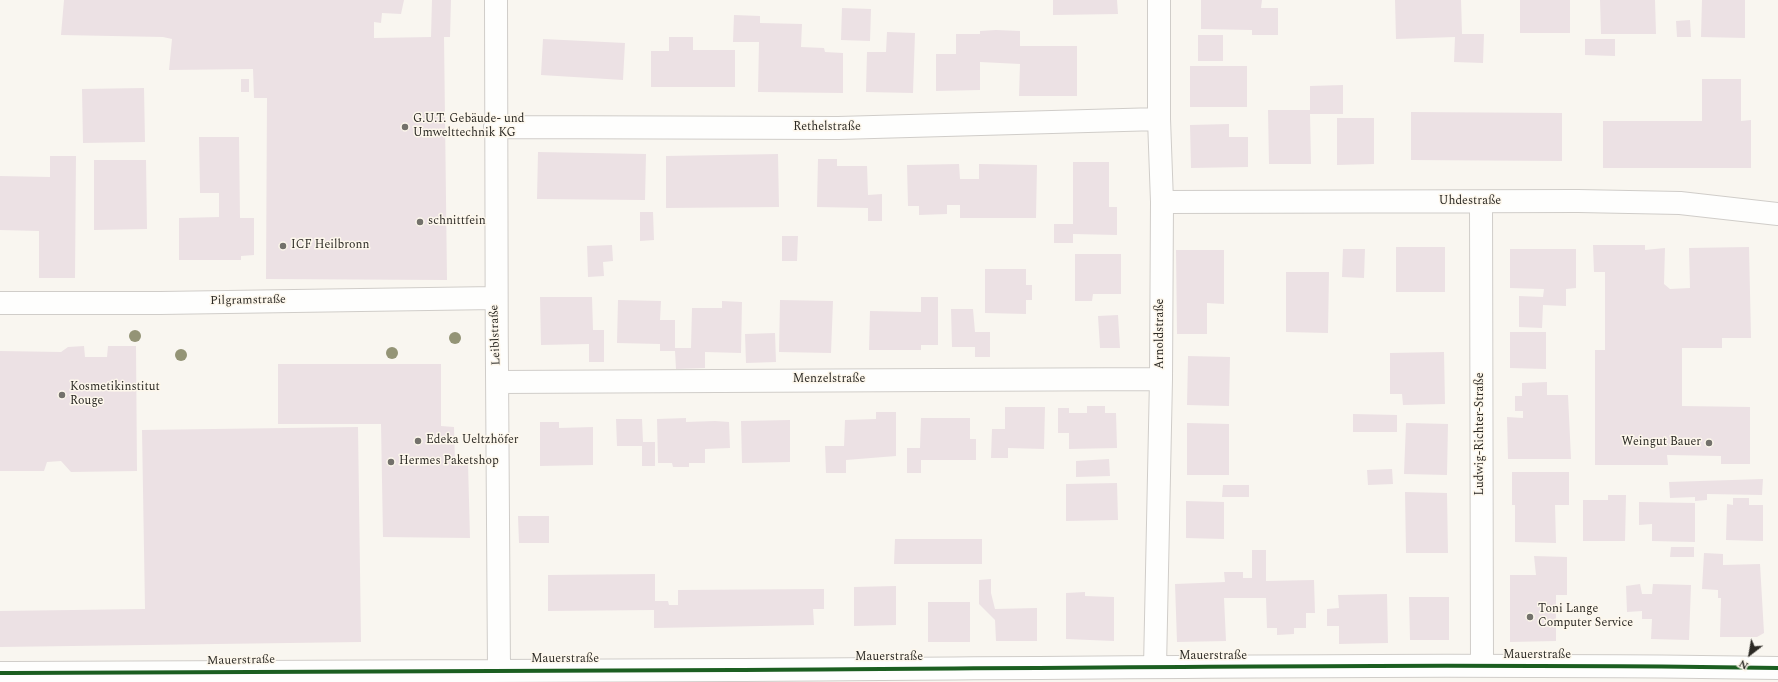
<!DOCTYPE html>
<html>
<head>
<meta charset="utf-8">
<style>
	body { margin:0 }
	#map { position:relative; width:1778px; height:682px; overflow:hidden; background:#f9f6f0; font-family:Spectral,serif }
	canvas { display:block }
	.north { position:absolute; left:1730px; top:634px; width:40px; height:40px; -webkit-text-stroke:3px #fdf7ec; paint-order:stroke; rotate:211deg; font-size:11px; font-weight:700; line-height:16px; text-align:center; color:#2b2924 }
	.north::after { content:''; display:block; margin:auto; width:14px; height:18px; background:#2b2924; clip-path:polygon(50% 0,100% 100%,50% 72%,0 100%) }
</style>
</head>
<body>
<div id="map">
<canvas width="1778" height="682"></canvas>
<div class="north">N</div>
</div>
<script>
const ctx = document.querySelector('canvas').getContext('2d');
ctx.lineJoin = 'round';
function paint(path, color) { ctx.fillStyle = color; ctx.fill(path, 'evenodd'); }
function stroke(path, color, width, dash) { ctx.strokeStyle = color; ctx.lineWidth = width; ctx.lineCap = dash ? 'butt' : 'round'; ctx.setLineDash(dash || []); ctx.stroke(path); }
function write(font, color, halo, rows, align = 'center') {
  ctx.font = font + ' Spectral,serif'; ctx.lineWidth = 3; ctx.setLineDash([]); ctx.textBaseline = 'middle'; ctx.strokeStyle = halo; ctx.fillStyle = color; for (const [text, x, y, turn = 0] of rows) {
    ctx.save(); ctx.translate(x, y); ctx.rotate((+turn || 0) * Math.PI / 180); ctx.textAlign = isNaN(turn) ? turn : align; if (halo) ctx.strokeText(text, 0, 0); ctx.fillText(text, 0, 0); ctx.restore();
  }
}
const building = new Path2D(`
	M64 0H404L401 14 382 13 381 23 374 22V38L431 37 432 0H451L450 37H444L447 280 266 279 267 98H254L253 69 169 70 172 39 163 37 61 35Z
	M1053 0H1117L1118 14 1053 15Z
	M1201 0H1262L1261 8H1278V35H1252V30L1201 29Z
	M1395 0H1461L1462 34H1484L1483 63 1454 62 1455 37 1396 39Z
	M1520 0H1570V33H1520Z
	M1600 0H1655L1656 34H1601Z
	M1702 0H1745V38L1701 37Z
	M842 8 871 9 870 41 841 40Z
	M734 15 760 16V23L802 24 801 47 824 48 825 52 843 53V93L758 92 759 42H733Z
	M1690 20 1691 37H1677L1676 21Z
	M996 30 1020 31V46H1077V96H1019L1020 64 980 62V90L936 91V54H956V34H980V31Z
	M887 32 915 33 913 93 866 92 867 52H886Z
	M1198 35H1223V61H1198Z
	M669 37H693V50H735V87H651V51H669Z
	M543 39 625 43 623 80 541 75Z
	M1585 39H1615V56L1585 55Z
	M1190 66H1247V107H1190Z
	M241 79H249V92H241Z
	M1702 79H1741V121L1751 120V168H1603V121H1702Z
	M1343 85V114H1310L1311 164H1269L1268 110H1310V86Z
	M144 88 145 142 83 143 82 89Z
	M1411 112 1562 113V161L1411 160Z
	M1337 118H1374V164L1337 165Z
	M1229 124V137H1248V167L1191 168 1190 125Z
	M199 137H239L240 218H254V255L241 256V260H179V218L219 217V193H200Z
	M538 152 646 154 645 200 537 199Z
	M778 154 779 207 666 208V156Z
	M50 156H76L75 278H39V231L0 230V176L50 177Z
	M818 159H837V166H867L868 195 882 194V221H868V208L817 207Z
	M94 160H146L147 229 94 230Z
	M1073 162H1109V207H1117V235L1073 234V243H1054V224H1073Z
	M959 164 960 179H979V164L1037 165 1036 218H960V205H947V214L919 215V206H908L907 165Z
	M640 212H653L654 240 640 241Z
	M782 236H798L797 261H782Z
	M612 245 613 261 603 262 604 276 588 277 587 246Z
	M1593 245H1645V250L1665 248 1664 284 1670 289 1690 288 1689 248 1749 247 1751 338H1722V348H1682V406L1750 407V464H1721V456L1667 455 1668 465H1595V350H1605V272H1594Z
	M1396 247H1445V292H1396Z
	M1343 249H1365L1364 278 1342 277Z
	M1510 249H1576V288L1566 289V306L1543 305 1542 328 1519 327V296L1543 297 1544 289 1510 288Z
	M1176 250H1224V304L1207 303V334H1177Z
	M1075 254H1121V294H1093L1092 301H1075Z
	M985 269H1026V285H1032V300H1026V314L985 313Z
	M1286 272H1329L1328 333 1286 332Z
	M540 297H592L593 330H604V362H589V344L541 345Z
	M921 297H938V345H921V350H869L870 311 921 312Z
	M618 300 661 301 660 320H675V348H691L692 308H722V301L742 302 741 353 705 352V368L676 369 675 351H660V344L617 343Z
	M780 300 833 301 831 353 779 352Z
	M951 309H973L975 332H990V357H975V347H952Z
	M1118 315 1120 348H1100L1098 316Z
	M1510 332H1546V369L1510 368Z
	M775 333 776 362 746 363 745 334Z
	M84 346 85 357H107L108 346H136L137 471 71 472 61 461 47 462 44 471H0V351L61 352 68 347Z
	M1444 352 1445 404 1403 405 1402 394H1390V353Z
	M1188 356 1230 357 1229 406 1187 405Z
	M278 364H441V426L454 427 455 462 468 463 470 538 383 537 381 424H278Z
	M1547 382V395H1568L1571 459H1508L1507 417 1523 418V411H1515V396H1522V383Z
	M1087 406H1105V413H1116L1117 448 1069 449V433H1058V408H1069V413H1087Z
	M1005 407H1045L1044 449 1008 448V458H991L992 429H1005Z
	M876 412H896V456L846 460V473H826L825 446H844L845 420 876 419Z
	M1353 414 1397 415V432H1353Z
	M686 418V422L715 421 729 422 730 448 705 449V463H689V467H673L672 463H658L657 419Z
	M921 418H970V439H976V460H921V473H907V448H920Z
	M616 419H642L643 442H655V466H642V446H617Z
	M790 420V462L742 463 741 421Z
	M540 422H559V428L593 427V465L540 466Z
	M1187 423 1229 424V475H1187Z
	M1406 423 1448 424 1447 475 1404 474Z
	M358 427 361 642 0 647V611L145 609 142 430Z
	M1109 459 1110 476 1076 477V461Z
	M1392 469 1393 484 1368 485 1367 470Z
	M1512 472H1569V505H1555L1556 543 1515 542V505H1512Z
	M1763 479 1762 495 1707 494V500L1695 501V497L1670 498 1669 482Z
	M1117 483 1118 520 1066 521V484Z
	M1223 485H1249V497H1222Z
	M1405 492 1447 493 1448 553H1406Z
	M1608 495H1626L1625 541H1583V500H1608Z
	M1733 498H1749V505H1763V541L1726 540 1727 504 1733 505Z
	M1186 501 1224 502V539L1186 538Z
	M1639 502 1695 503V542L1652 541V524L1639 525Z
	M518 516H549V543H519Z
	M895 539H982V564H894Z
	M1671 547H1694V557H1670Z
	M1252 550H1266V581L1314 580 1315 613H1306V628H1294V634L1277 635V628H1267L1266 598H1224L1226 641 1177 642 1175 584 1225 582 1224 572H1243V578H1252Z
	M1704 553 1723 554V565L1760 564 1764 633 1757 637H1720L1721 598H1718V590L1702 589Z
	M1534 556 1567 557V595H1556V641L1510 642V575H1536Z
	M655 574V601H668L669 605H678V590L824 589V609H813L814 625 654 628V610L548 611V575Z
	M991 579V593L995 609 1037 608V641H996L995 620 979 604V580Z
	M1640 584 1642 594H1652L1653 584 1691 585 1689 640 1651 639 1652 619H1642V611L1627 612 1626 586Z
	M896 586V625L854 626V587Z
	M1085 592V596L1114 597V641L1066 639V593Z
	M1387 594 1388 643 1339 644V626H1327V609L1339 608 1338 595Z
	M1409 597H1449V640H1410Z
	M928 602H970V642H928Z`);
const minor = new Path2D(`
	M496 0C495 223 498 447 499 670
	M495 127 838 128 1159 119
	M1162 202 1578 201 1680 203 1778 214
	M1481 203 1482 666
	M0 303H160L495 298
	M498 382 1161 379
	M1155 667 1161 379 1162 202 1159 119V0
	M0 673C244 671 488 671 733 670 1081 668 1430 663 1778 668`);
const cycleway = new Path2D(`
	M0 673C244 671 488 671 733 670 1081 668 1430 663 1778 668`);
const trees = [
	[135,336],
	[455,338],
	[392,353],
	[181,355]
];
const markers = [
	[405,127,4,"#73716b"],
	[420,222,4,"#73716b"],
	[283,246,4,"#73716b"],
	[62,395,4,"#73716b"],
	[418,441,4,"#73716b"],
	[1709,443,4,"#73716b"],
	[391,462,4,"#73716b"],
	[1530,617,4,"#73716b"]
];
const poiNames = [
	["G.U.T. Gebäude- und",413,120],
	["Umwelttechnik KG",413,134],
	["schnittfein",428,222],
	["ICF Heilbronn",291,246],
	["Kosmetikinstitut",70,388],
	["Rouge",70,402],
	["Edeka Ueltzhöfer",426,441],
	["Weingut Bauer",1701,443,"right"],
	["Hermes Paketshop",399,462],
	["Toni Lange",1538,610],
	["Computer Service",1538,624]
];
const streetNames = [
	["Rethelstraße",827,128],
	["Uhdestraße",1470,202],
	["Pilgramstraße",248,301,-1],
	["Arnoldstraße",1161,334,-90],
	["Leiblstraße",496,335,-92],
	["Menzelstraße",829,380],
	["Ludwig-Richter-Straße",1481,434,-90],
	["Mauerstraße",1537,656],
	["Mauerstraße",1213,657],
	["Mauerstraße",889,658],
	["Mauerstraße",565,660],
	["Mauerstraße",241,661,-1]
];
paint(building, '#ece1e4');
stroke(minor, '#d0cdc9', 24);
stroke(minor, '#fefefd', 22);
stroke(cycleway, '#1b5e20', 4);
ctx.fillStyle = '#949476';
for (const [x, y] of trees) { ctx.beginPath(); ctx.arc(x, y, 6, 0, 2 * Math.PI); ctx.fill(); }
for (const [x, y, r, color] of markers) { const dot = new Path2D(); dot.arc(x, y, r, 0, 2 * Math.PI); ctx.fillStyle = color; ctx.fill(dot); stroke(dot, '#fdf7ec', 1.5); }
write('12px', '#2b2924', '#fdf7ec', poiNames, 'left');
write('12px', '#2b2924', '#fdf7ec', streetNames);
</script>
</body>
</html>
